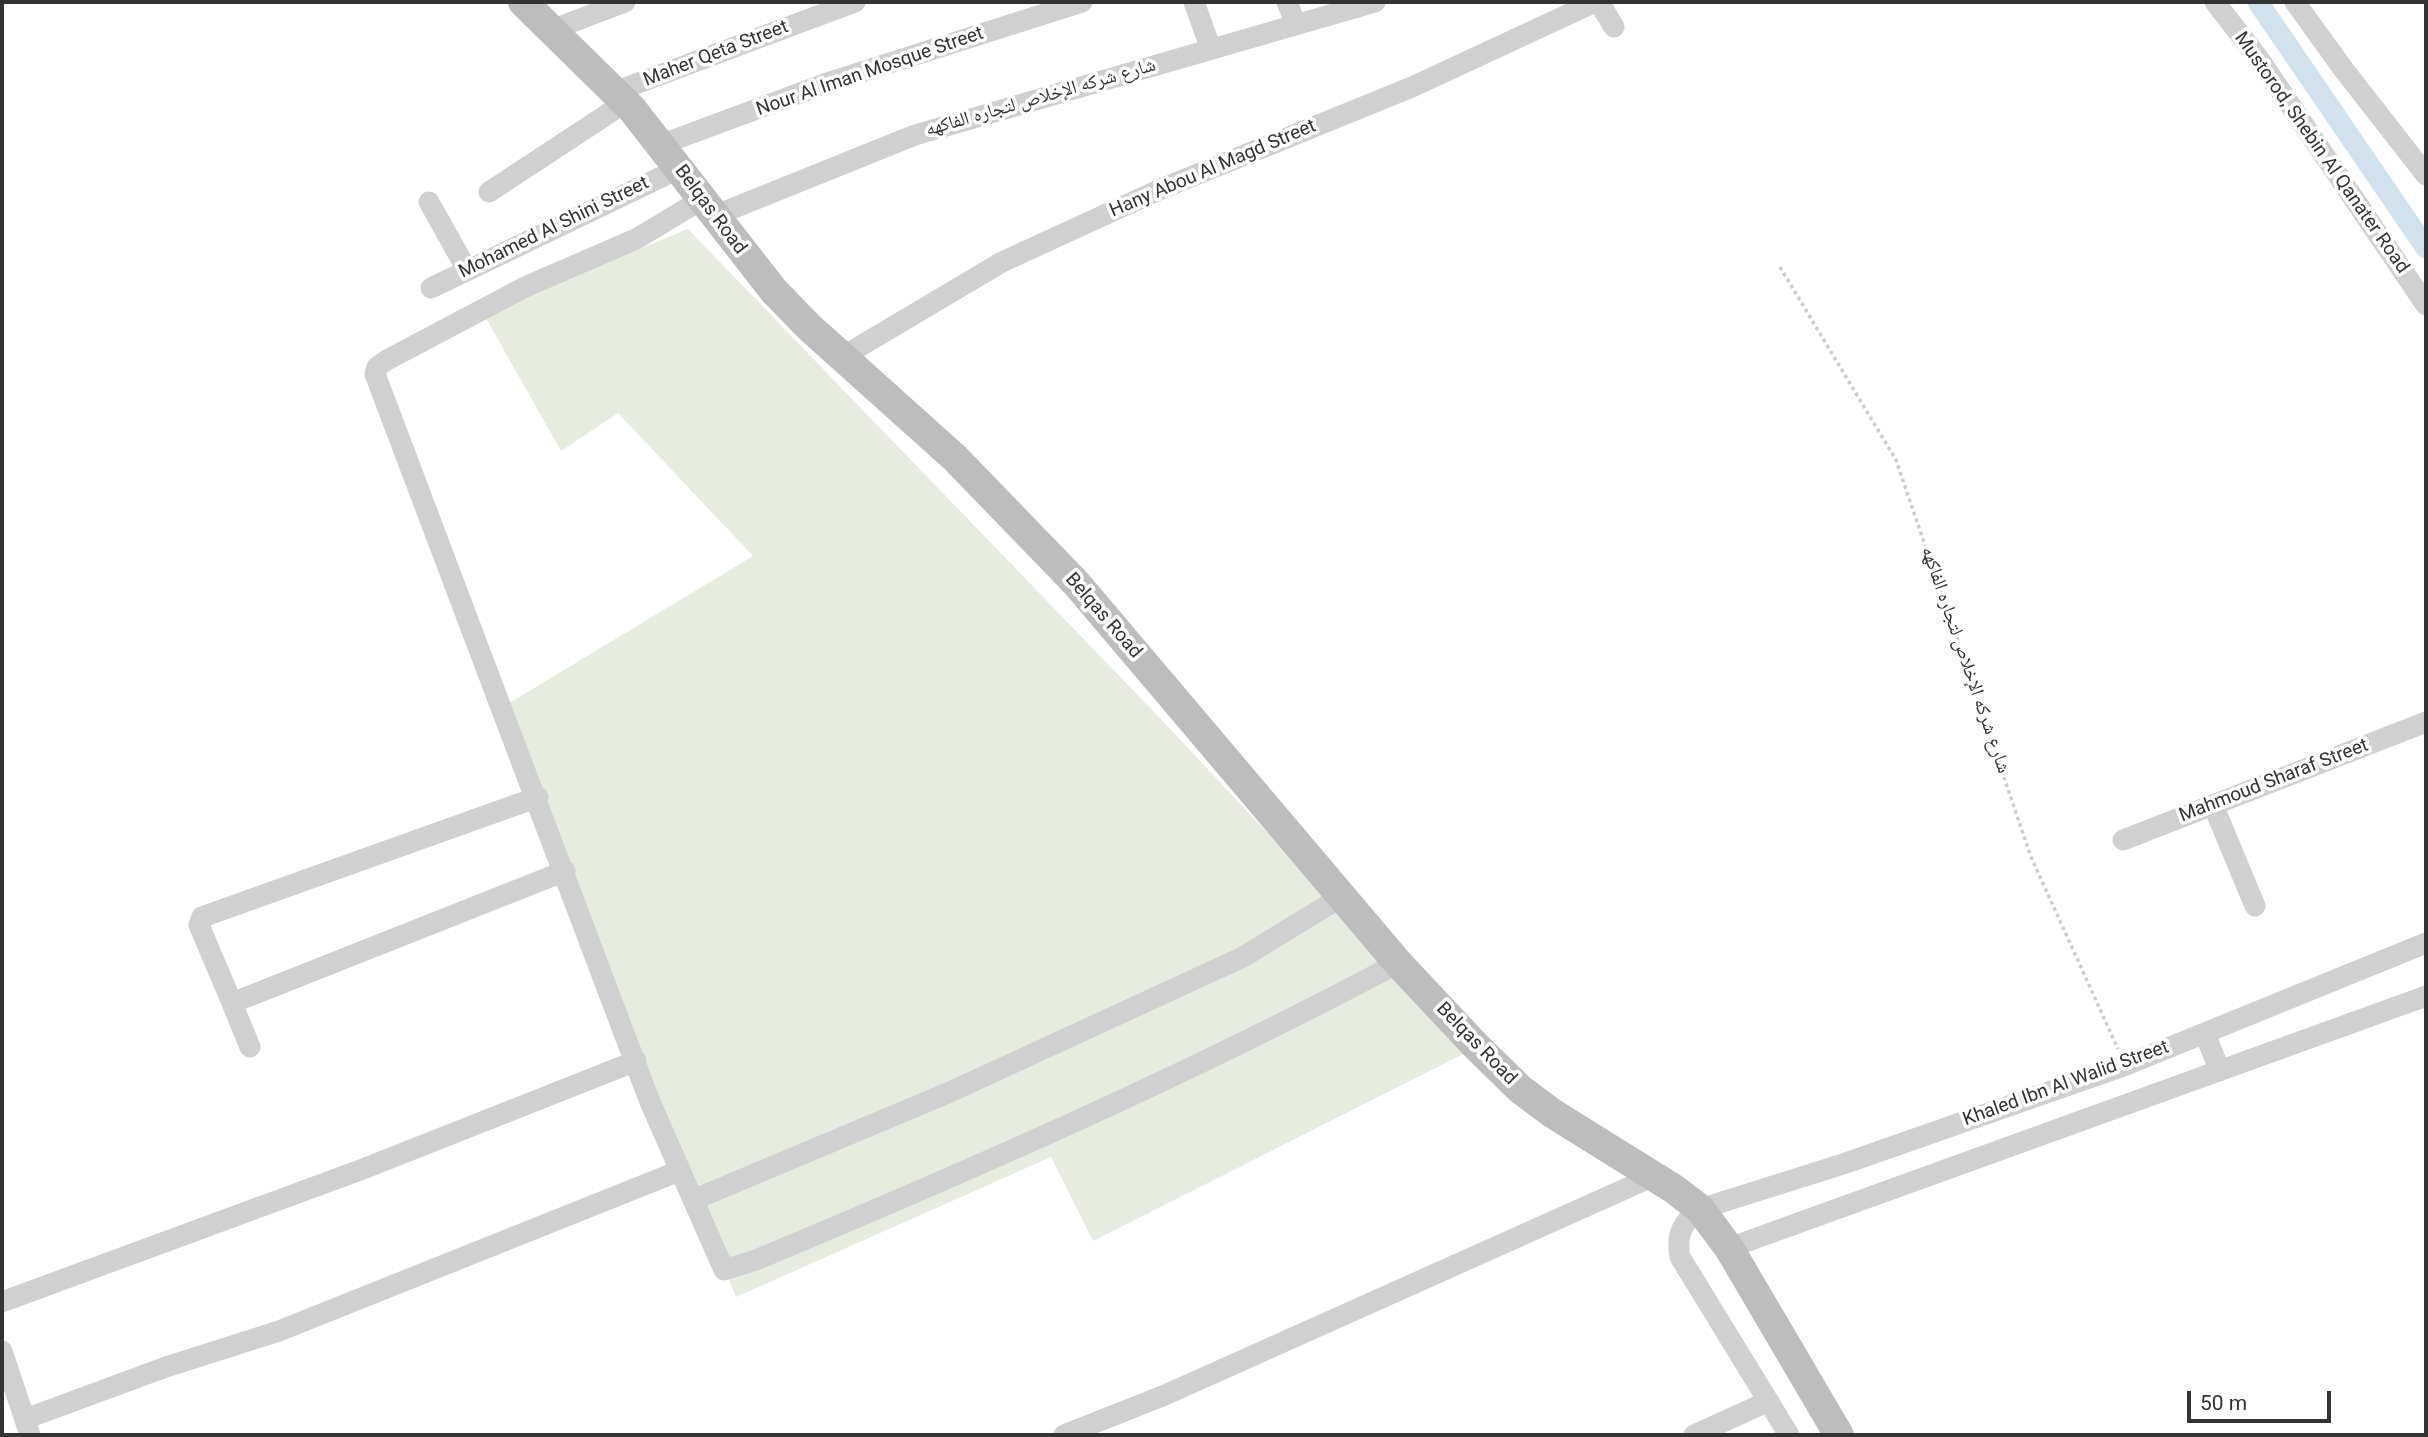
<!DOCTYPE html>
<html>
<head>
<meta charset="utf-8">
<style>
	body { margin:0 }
	#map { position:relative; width:2428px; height:1437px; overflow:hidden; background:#fff; font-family:Roboto,sans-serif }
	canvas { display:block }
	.frame { position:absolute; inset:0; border:4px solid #333; pointer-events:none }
	.scale { position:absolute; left:2187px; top:1391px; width:144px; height:32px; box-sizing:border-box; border:4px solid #333; border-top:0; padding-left:9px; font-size:21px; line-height:24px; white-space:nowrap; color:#333; -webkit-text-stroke:5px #fff; paint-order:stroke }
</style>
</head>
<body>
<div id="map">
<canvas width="2428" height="1437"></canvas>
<div class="frame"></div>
<div class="scale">50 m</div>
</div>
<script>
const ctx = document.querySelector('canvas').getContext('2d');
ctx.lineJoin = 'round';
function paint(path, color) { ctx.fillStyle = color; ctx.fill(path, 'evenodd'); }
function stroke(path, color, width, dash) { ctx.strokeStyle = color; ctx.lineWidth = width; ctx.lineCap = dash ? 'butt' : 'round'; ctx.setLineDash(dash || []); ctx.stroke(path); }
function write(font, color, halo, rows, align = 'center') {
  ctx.font = font + ' Roboto,"Noto Naskh Arabic",sans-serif'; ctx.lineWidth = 7; ctx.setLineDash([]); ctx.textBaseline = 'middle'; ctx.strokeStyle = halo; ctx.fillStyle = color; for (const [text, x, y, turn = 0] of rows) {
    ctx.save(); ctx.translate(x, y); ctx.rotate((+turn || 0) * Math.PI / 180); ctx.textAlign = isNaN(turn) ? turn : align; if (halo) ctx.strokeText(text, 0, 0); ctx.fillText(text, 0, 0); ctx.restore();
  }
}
const green = new Path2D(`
	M688 229 1157 715 1471 1050 1093 1241 1051 1157 736 1297 501 708 753 556 618 413 561 451 483 313Z`);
const canal = new Path2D(`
	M2258 2 2426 248`);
const path = new Path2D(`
	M1780 267 1896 460 2031 857 2118 1049`);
const minor = new Path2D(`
	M1194 2 1211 49
	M1287 2 1296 25
	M1599 2 1614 27
	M2215 2 2259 59 2426 305
	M2295 2 2344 70 2426 175
	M554 29 625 2
	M617 91 855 2
	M660 145 827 83 1082 2
	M489 192 626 102
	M701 200 636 239 525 287 387 360 377 367 375 374 650 1102 724 1270 756 1260C974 1169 1190 1074 1398 963
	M429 202 467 270
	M714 216 915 135 1375 2
	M431 288 678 169
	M842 357 1002 262 1161 189 1412 87 1595 2
	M2213 805 2255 906
	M2123 840 2426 722
	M232 1003 199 925 202 917 538 797
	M2205 1034 2220 1071
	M250 1047 232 1003 565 871
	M693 1200 950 1092 1243 957 1341 897
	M1729 1248 2426 996
	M2 1302 363 1169 636 1061
	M2 1351 30 1435
	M25 1419 166 1367 279 1331 679 1171
	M1064 1435 1165 1395 1654 1176
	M1694 1435 1769 1401
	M1789 1435 1680 1257C1676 1235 1682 1222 1700 1209L1843 1164 2126 1065 2426 943`);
const secondary = new Path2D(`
	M523 2 632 109 774 291 809 327 955 458 1076 583 1398 963 1476 1046 1520 1089 1552 1113 1674 1189 1700 1209 1729 1248 1839 1435`);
const streetNames = [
	["Maher Qeta Street",716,54,-21],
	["Nour Al Iman Mosque Street",870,72,-19],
	["شارع شركه الإخلاص لتجاره الفاكهه",1041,98,-16],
	["Mustorod, Shebin Al Qanater Road",2321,153,55],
	["Hany Abou Al Magd Street",1213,169,-23],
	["Belqas Road",710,210,53],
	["Mohamed Al Shini Street",554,228,-26],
	["Belqas Road",1103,616,49],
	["شارع شركه الإخلاص لتجاره الفاكهه",1965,660,71],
	["Mahmoud Sharaf Street",2274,781,-21],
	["Belqas Road",1476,1044,46],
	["Khaled Ibn Al Walid Street",2066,1084,-20]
];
paint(green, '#e6ecdf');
stroke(canal, '#cfe2ee', 21);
stroke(path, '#cdcdcd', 3.5, [3.5, 3.5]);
stroke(minor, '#d0d0d0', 21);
stroke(secondary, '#bdbdbd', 30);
write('19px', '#333', '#fff', streetNames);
</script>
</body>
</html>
